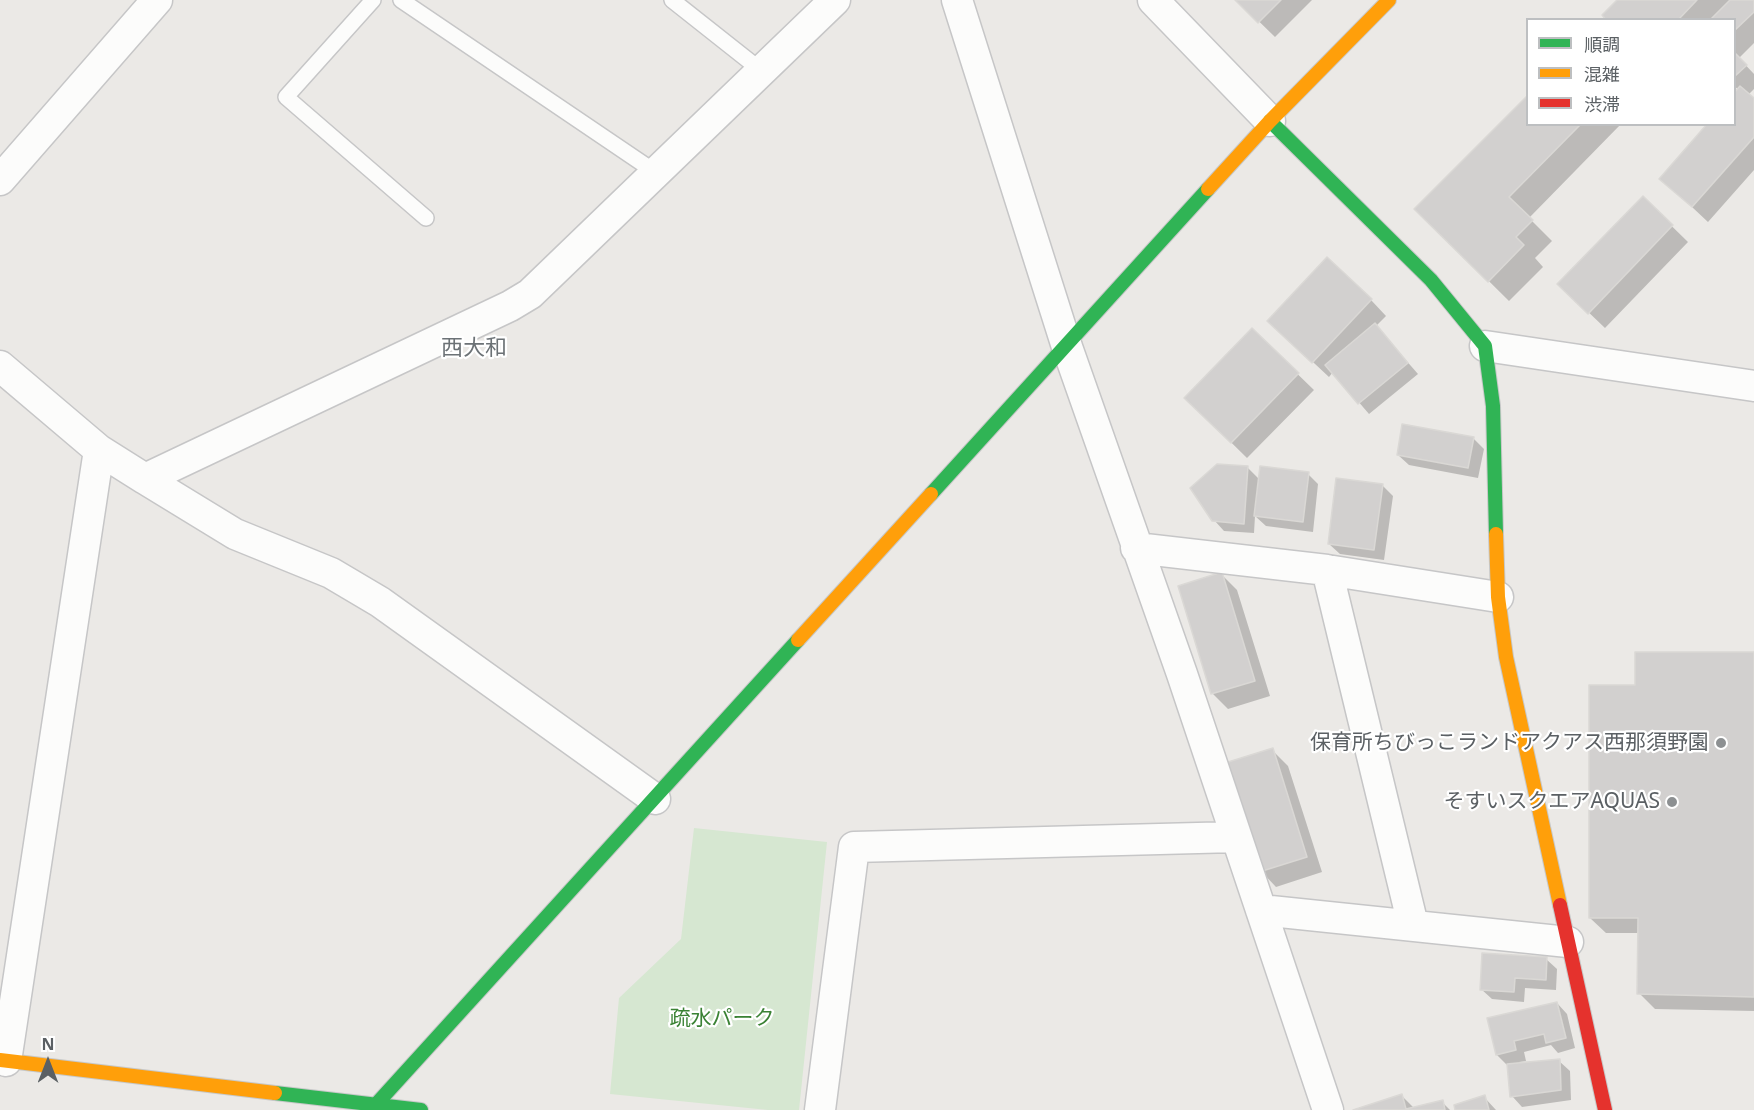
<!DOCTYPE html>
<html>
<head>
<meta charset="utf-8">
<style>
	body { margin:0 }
	#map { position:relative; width:1754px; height:1110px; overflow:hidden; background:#ebe9e6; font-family:"Noto Sans","Noto Sans JP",sans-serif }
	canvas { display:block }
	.legend { position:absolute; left:1526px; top:18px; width:210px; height:108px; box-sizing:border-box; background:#fff; border:2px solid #bdbfc1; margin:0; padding:8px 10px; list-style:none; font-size:18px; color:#5b6064 }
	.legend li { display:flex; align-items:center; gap:12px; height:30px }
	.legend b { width:30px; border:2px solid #bdbfc1 }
	.north { position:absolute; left:18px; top:1032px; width:60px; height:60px; -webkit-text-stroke:4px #fff; paint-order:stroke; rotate:0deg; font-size:16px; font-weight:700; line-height:24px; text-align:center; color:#5b6064 }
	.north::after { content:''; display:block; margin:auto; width:21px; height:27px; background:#5b6064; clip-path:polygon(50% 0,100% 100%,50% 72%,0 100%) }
</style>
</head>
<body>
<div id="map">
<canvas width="1754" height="1110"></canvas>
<ul class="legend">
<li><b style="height:8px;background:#30b455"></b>順調</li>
<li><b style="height:8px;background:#ff9f0a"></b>混雑</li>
<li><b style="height:8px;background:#e5322d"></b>渋滞</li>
</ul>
<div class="north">N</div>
</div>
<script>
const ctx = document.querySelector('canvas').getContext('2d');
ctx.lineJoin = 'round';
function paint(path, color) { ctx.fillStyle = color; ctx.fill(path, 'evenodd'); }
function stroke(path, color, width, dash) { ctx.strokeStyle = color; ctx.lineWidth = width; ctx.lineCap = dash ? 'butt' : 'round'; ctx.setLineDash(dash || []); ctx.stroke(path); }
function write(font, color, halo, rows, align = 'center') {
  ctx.font = font + ' "Noto Sans","Noto Sans JP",sans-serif'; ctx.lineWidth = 4.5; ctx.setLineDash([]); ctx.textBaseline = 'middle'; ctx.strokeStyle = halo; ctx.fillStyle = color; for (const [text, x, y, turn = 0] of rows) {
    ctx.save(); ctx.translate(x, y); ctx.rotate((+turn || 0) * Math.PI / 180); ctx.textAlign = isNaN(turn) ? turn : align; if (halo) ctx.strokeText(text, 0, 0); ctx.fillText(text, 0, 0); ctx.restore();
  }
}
const green = new Path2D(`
	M694 828 827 842 799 1110H768L610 1094 619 998 681 939Z`);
const shadow = new Path2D(`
	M1237 0H1312L1275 37Z
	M1619 0H1754V43L1739 58 1754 74V89L1748 95 1754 100V170L1708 222 1661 178 1734 124 1739 90 1734 86V20H1608Z
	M1528 124H1621L1529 218 1552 241 1535 258 1543 267 1509 301 1416 209Z
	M1643 198 1688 242 1605 328 1559 284Z
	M1371 300 1386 316 1376 326 1418 374 1369 414 1333 372 1329 377 1285 336Z
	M1252 330 1314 390 1247 458 1186 398Z
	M1473 438 1484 449 1478 478 1409 465 1398 455Z
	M1248 468 1260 480 1308 474 1318 484 1313 532 1266 526 1255 516 1254 533 1224 531 1214 520Z
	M1382 485 1393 496 1384 560 1340 554 1329 544Z
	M1221 574 1237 590 1270 696 1228 709 1212 693Z
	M1754 653V1011L1655 1009 1639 993V933H1606L1590 918 1636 687Z
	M1272 750 1288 766 1322 872 1276 887 1261 871Z
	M1546 959 1557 969 1556 990 1525 988 1524 1002 1492 999 1481 989Z
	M1557 1003 1567 1014 1575 1048 1558 1053 1551 1045 1524 1052 1526 1061 1519 1062 1559 1061 1570 1071 1571 1100 1522 1107 1512 1096 1508 1066 1497 1055Z
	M1402 1096 1415 1109 1442 1102 1450 1110H1358Z
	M1484 1097 1496 1110H1457Z`);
const building = new Path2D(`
	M1235 0H1281L1258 23Z
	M1617 0H1697L1678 20H1606L1602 15Z
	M1730 0H1754V12L1734 31V20H1710Z
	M1734 52 1747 65 1734 77Z
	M1740 86 1754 98V137L1692 207 1659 179 1707 124H1734V93Z
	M1528 95V124H1581L1509 197 1533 220 1516 237 1524 245 1488 282 1414 209Z
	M1643 196 1673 225 1588 314 1557 284Z
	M1327 257 1372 299 1312 363 1267 321Z
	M1375 323 1408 363 1358 404 1325 365Z
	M1252 328 1299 373 1231 443 1184 398Z
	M1402 424 1474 437 1468 468 1397 455Z
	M1217 464 1248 466 1244 524 1212 521 1190 488Z
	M1260 466 1309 472 1303 522 1254 516Z
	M1336 478 1383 484 1374 550 1328 544Z
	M1222 572 1255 681 1211 694 1178 586Z
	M1635 652H1754V997L1637 994 1638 918H1589V685H1635Z
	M1273 748 1307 857 1259 872 1225 763Z
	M1482 953 1547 957 1546 980 1515 978 1514 992 1480 990Z
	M1557 1002 1566 1038 1546 1043 1544 1034 1514 1041 1516 1050 1496 1055 1487 1018Z
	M1560 1059 1561 1090 1510 1097 1507 1064Z
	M1402 1094 1406 1109 1443 1100 1445 1110H1353Z
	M1485 1095 1489 1110H1455L1454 1105Z`);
const lane = new Path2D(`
	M373 0 286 97 426 218
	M401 0 658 174
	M672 0 763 72`);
const street = new Path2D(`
	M957 0 1067 347 1182 674 1328 1110
	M1153 0 1270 121
	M0 180 157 0
	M1485 346 1754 386
	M0 366 99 450 145 479 510 306 530 294 835 0
	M145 479 235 534 331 573 380 602 655 799
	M1136 548 1327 570 1498 597
	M1327 570 1413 925
	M1261 910 1568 942
	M6 1061 99 450
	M820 1110 854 847 1236 837`);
const fast = new Path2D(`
	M1270 121 1431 280 1485 346 1493 406 1496 534
	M931 494 1208 189
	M275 1093 421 1110
	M371 1110 798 640`);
const slow = new Path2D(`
	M1208 189 1270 121 1389 0
	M1496 534 1498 597 1506 657 1560 905
	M798 640 931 494
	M0 1060 275 1093`);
const jam = new Path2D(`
	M1560 905 1605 1110`);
const markers = [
	[1721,743,6,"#8d9092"],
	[1672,802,6,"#8d9092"]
];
const poiNames = [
	["保育所ちびっこランドアクアス西那須野園",1709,743],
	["そすいスクエアAQUAS",1660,802]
];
const parkNames = [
	["疏水パーク",722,1019]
];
const neighbourhoodNames = [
	["西大和",474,349]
];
paint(green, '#d6e7d1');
paint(shadow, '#0003');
paint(building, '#d2d0cf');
stroke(building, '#dad8d5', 1.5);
stroke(lane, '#c6c6c7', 18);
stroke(street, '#c6c6c7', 33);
stroke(fast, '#c7c8c8', 16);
stroke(slow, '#c7c8c8', 16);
stroke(jam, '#c7c8c8', 16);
stroke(lane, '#fcfcfb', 15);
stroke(street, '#fcfcfb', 30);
stroke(fast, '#30b455', 14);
stroke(slow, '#ff9f0a', 14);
stroke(jam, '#e5322d', 14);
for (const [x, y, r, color] of markers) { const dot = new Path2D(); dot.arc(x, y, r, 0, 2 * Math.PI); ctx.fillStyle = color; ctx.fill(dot); stroke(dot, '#fff', 2); }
write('21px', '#5b6064', '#fff', poiNames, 'right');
write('21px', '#3a8234', '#fff', parkNames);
write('22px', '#6c7276', '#fff', neighbourhoodNames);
</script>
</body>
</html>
